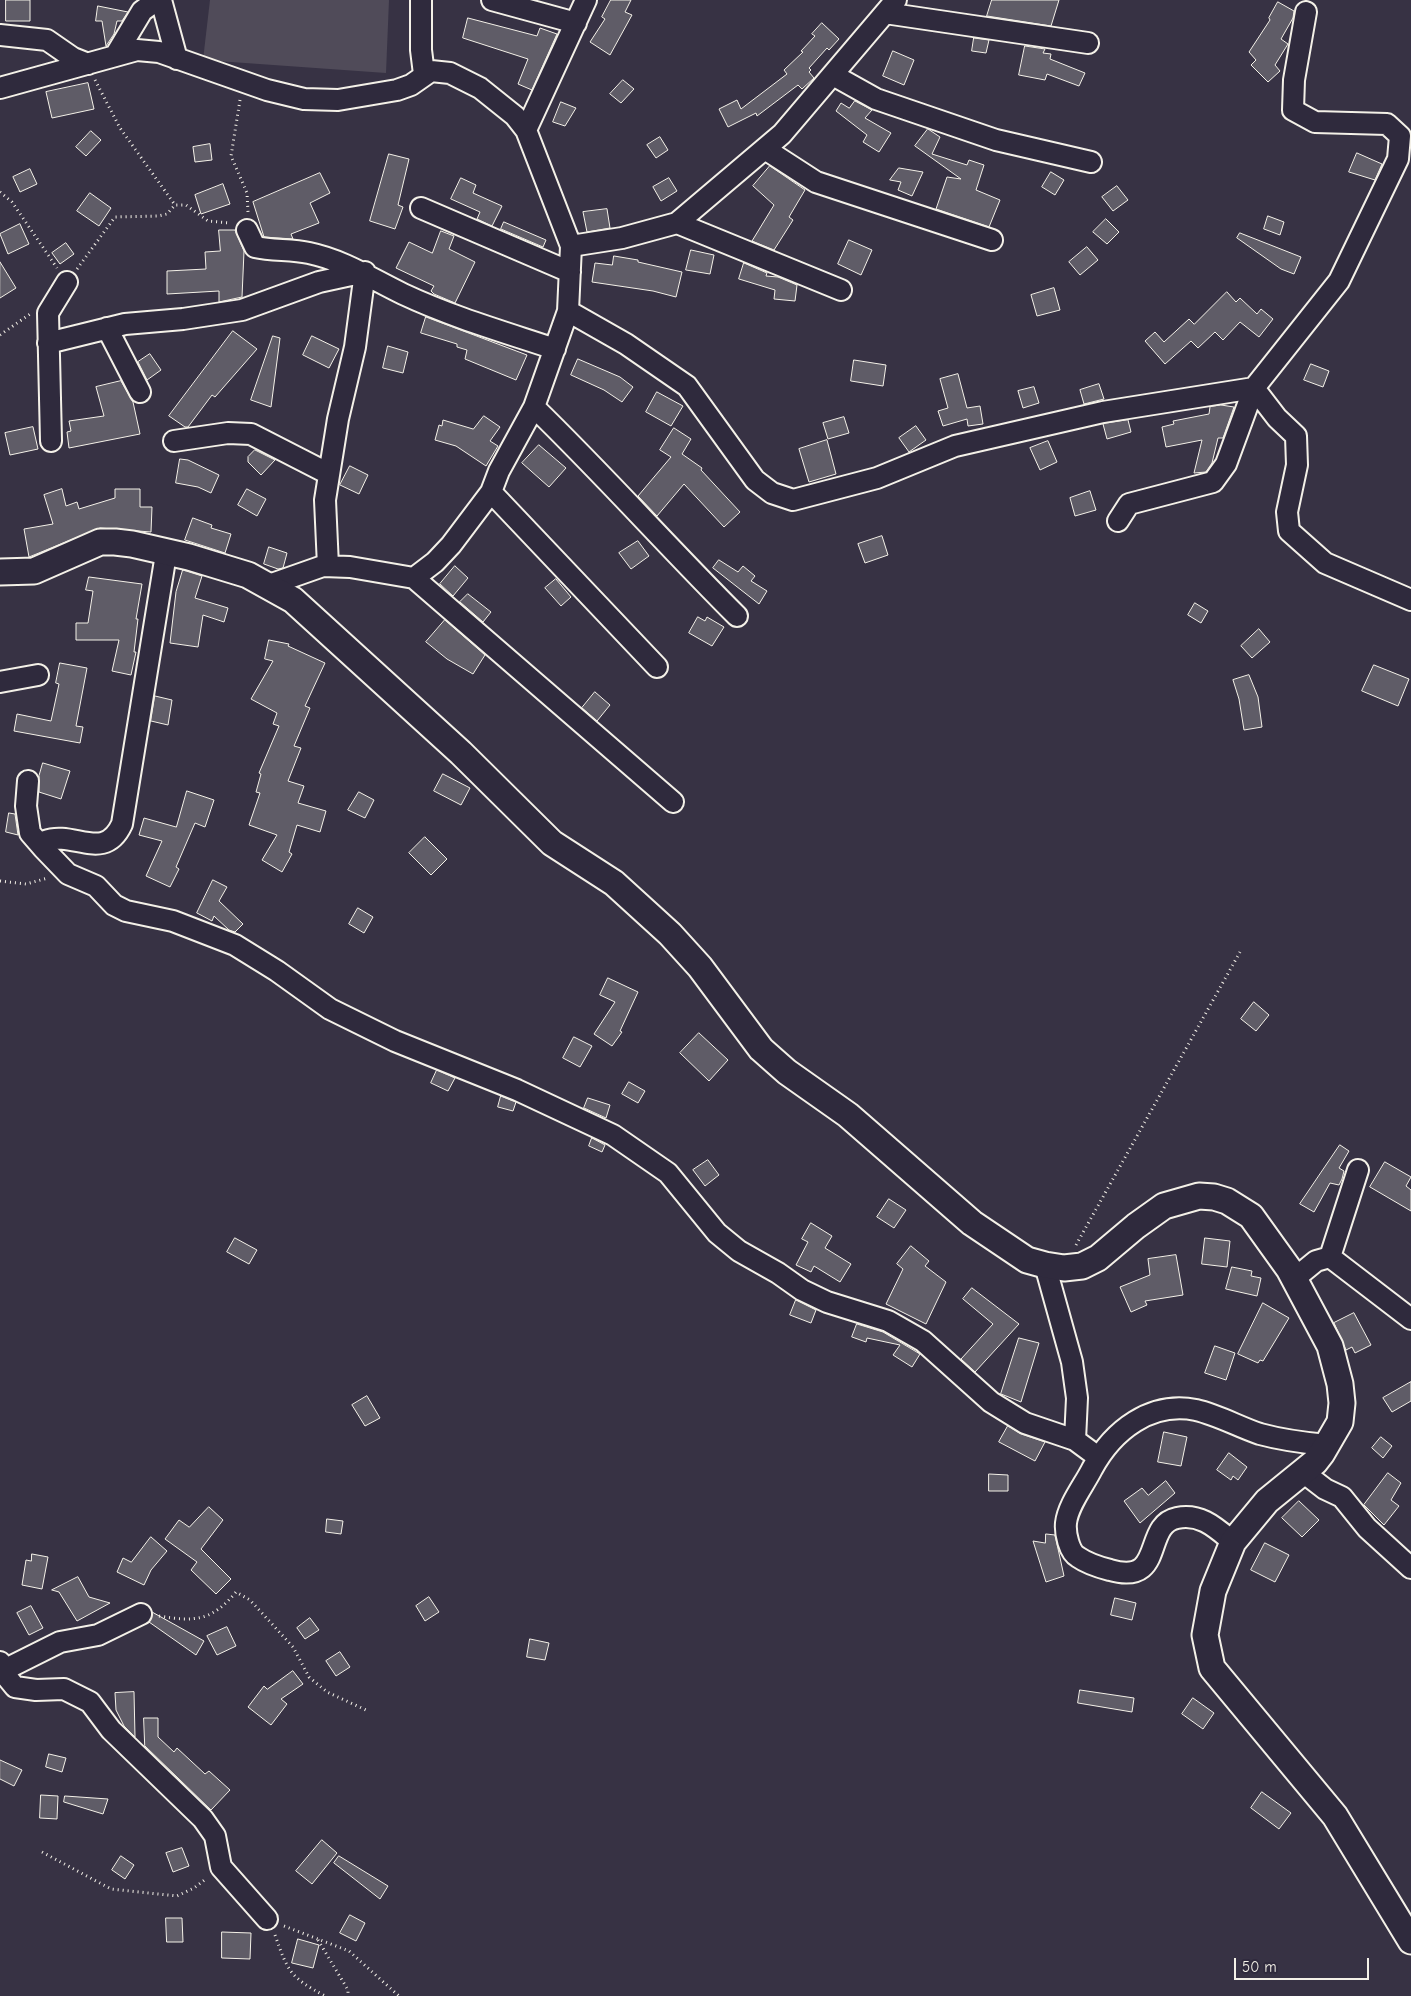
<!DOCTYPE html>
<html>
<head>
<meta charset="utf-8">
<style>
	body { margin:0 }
	#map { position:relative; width:1411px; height:1996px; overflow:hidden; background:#373244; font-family:"Comic Neue",sans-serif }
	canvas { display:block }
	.scale { position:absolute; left:1234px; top:1958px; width:135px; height:22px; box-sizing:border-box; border:2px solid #f4f1e8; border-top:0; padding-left:6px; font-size:15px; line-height:18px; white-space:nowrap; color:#f4f1e8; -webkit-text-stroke:4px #2f2a3d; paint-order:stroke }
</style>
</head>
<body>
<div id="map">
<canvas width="1411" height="1996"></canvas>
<div class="scale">50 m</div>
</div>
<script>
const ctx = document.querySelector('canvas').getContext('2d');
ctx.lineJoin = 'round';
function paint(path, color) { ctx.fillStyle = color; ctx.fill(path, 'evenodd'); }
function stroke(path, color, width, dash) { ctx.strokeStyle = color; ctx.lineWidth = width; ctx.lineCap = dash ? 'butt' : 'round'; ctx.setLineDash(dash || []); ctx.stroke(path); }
const green = new Path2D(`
	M210 0H389L386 73 203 60Z`);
const building = new Path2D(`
	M6 0H30V21H6Z
	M611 0H631L625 12 632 15 610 55 590 42 605 19 602 17Z
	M992 0H1059L1051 26 987 16Z
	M1278 2 1294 11 1293 18 1281 39 1288 44 1275 65 1280 71 1268 82 1251 65 1256 60 1249 52 1270 20 1269 18Z
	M98 6 128 12 122 21H117L114 34 106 46 102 21H96Z
	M468 18 537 36 540 28 557 34 532 90 518 84 528 59 463 38Z
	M822 23 839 39 829 50 827 48 809 68 811 70 809 72 814 78 802 89 798 85 757 116 756 113 728 127 719 109 737 100 741 109 787 74 784 70 803 52 801 51 815 36 812 34Z
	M974 38 989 40 986 53 972 51Z
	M1025 46 1045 49 1043 53 1051 54 1050 59 1085 73 1079 86 1047 74 1045 80 1019 75Z
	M893 51 914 60 904 85 883 76Z
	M623 80 634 89 621 103 610 94Z
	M88 83 94 109 52 118 46 92Z
	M855 101 872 110 865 118 891 133 879 152 863 142 867 135 836 111 841 103 849 108Z
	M561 102 576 108 565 126 553 122Z
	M928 129 940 137 932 154 967 165 969 160 984 165 976 190 1000 200 989 227 936 209 947 177 961 179 915 146Z
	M91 131 101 140 86 156 76 147Z
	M660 137 668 150 656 158 647 145Z
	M210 144 212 160 195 162 193 147Z
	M1357 153 1382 164 1375 180 1349 172Z
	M389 154 409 159 398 205 403 207 395 229 370 221Z
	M770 166 805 190 789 217 793 220 774 250 752 241 774 205 753 186Z
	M899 168 923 172 912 196 898 190 901 182 890 180Z
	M30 169 37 184 20 192 13 177Z
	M1051 172 1064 180 1055 195 1042 187Z
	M320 173 330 193 310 203 319 223 291 234 293 239 264 237 253 202Z
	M461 178 476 185 473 193 502 206 492 226 477 219 480 212 451 199Z
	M669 178 677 191 661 201 653 187Z
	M223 184 230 204 201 214 195 195Z
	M1117 186 1128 200 1113 211 1102 197Z
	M90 193 111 208 99 226 77 211Z
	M607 209 610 228 587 232 583 212Z
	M1268 216 1284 222 1280 235 1264 229Z
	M1106 219 1119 232 1107 244 1093 232Z
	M504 222 546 240 543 247 501 229Z
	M20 224 29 244 8 254 0 234Z
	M219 230H235L244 251 242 297 219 302V291L167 294V271L206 269 205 252 220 251Z
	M441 231 454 236 449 249 475 262 455 303 434 294 431 291 434 286 396 268 409 242 432 253Z
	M1240 233 1301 257 1294 274 1281 269 1237 238Z
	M849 240 872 250 861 275 838 264Z
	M66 243 74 254 60 264 52 253Z
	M1087 247 1098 260 1080 275 1069 262Z
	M691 250 714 255 710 274 686 270Z
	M614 256 638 260V262L682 272 676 297 653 291 592 282 595 263 612 265Z
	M0 262 16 288 0 298Z
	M744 263 767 273 766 276 778 277 797 285 795 301 774 299 775 290 739 279Z
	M1054 288 1060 310 1037 316 1031 295Z
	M1227 292 1236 302 1240 298 1257 314 1261 309 1273 319 1259 337 1240 322 1223 340 1215 332 1198 348 1191 341 1165 364 1145 341 1155 332 1164 342 1189 319 1194 324Z
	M426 317 527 355 516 380 465 359 467 350 457 347V344L421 333Z
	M233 331 257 349 215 397 212 395 188 427H185L169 416Z
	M273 336 280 338 271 407 251 400Z
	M312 336 339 349 329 368 303 355Z
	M388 346 408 352 403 373 383 368Z
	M150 354 161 370 147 380 138 362Z
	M578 359 620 377 633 387 622 402 604 390 571 375Z
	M854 360 886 365 883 386 851 381Z
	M1311 364 1329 371 1323 387 1304 380Z
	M958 374 967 408 980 406 983 424 968 426 967 419 943 426 938 411 948 408 940 379Z
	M121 381 133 402 140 434 69 448 67 432 71 431 69 421 104 416 96 387Z
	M1099 384 1104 399 1084 404 1080 390Z
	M1034 387 1039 403 1023 408 1018 391Z
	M657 392 683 406 671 426 646 412Z
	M1221 405 1234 407 1223 438H1218L1212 463 1206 472 1194 473 1202 440 1166 447 1162 427 1174 424 1173 421 1209 414 1210 407Z
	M484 416 500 427 490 441 498 446 486 466 456 446 435 440 439 425 442 426 443 420 473 429Z
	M844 417 849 433 828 439 823 423Z
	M1128 420 1131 432 1107 439 1103 424Z
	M916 426 926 440 909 452 899 438Z
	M33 427 38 449 10 455 5 433Z
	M674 428 691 439 682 454 702 468 701 470 740 512 724 527 684 484 657 516 638 496 671 457 660 450Z
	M827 440 836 474 809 482 799 449Z
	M1048 441 1057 462 1040 470 1030 448Z
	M539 445 566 468 549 487 522 463Z
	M255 450 275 460 261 475 248 462V457Z
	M180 459 188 460 219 475 211 493 198 487 176 483Z
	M350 466 368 475 359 494 340 485Z
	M62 489 66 506 77 502 79 509 115 498V489H140V507H152L151 532 100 528 29 557 24 529 53 524 44 495Z
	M247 489 266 499 257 516 238 505Z
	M1090 491 1096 510 1075 516 1070 498Z
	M193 518 212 525 211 528 231 534 225 553 185 540Z
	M882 536 888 555 865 563 858 544Z
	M638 541 649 556 631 569 619 553Z
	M269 547 287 553 283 568 278 569 264 564Z
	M719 560 738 572 743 566 755 576 751 581 767 591 759 604 713 568Z
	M455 566 468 578 453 596 440 584Z
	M183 570 202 576 195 598 228 608 224 622 203 615 198 647 170 643 176 592Z
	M89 577 142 584 136 619H138L134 652H136L131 675 112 671 119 640H76V623H88L93 591 86 590Z
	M556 579 571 597 561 606 545 588Z
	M468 594 491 612 483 622 460 602Z
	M1195 603 1208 611 1201 623 1188 615Z
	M698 617 705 621 707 617 724 627 712 646 689 633Z
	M445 620 485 655 473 674 447 659 426 642Z
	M1259 629 1270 642 1252 658 1241 646Z
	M269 640 289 644 288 646 325 663 305 706 310 708 294 746 301 748 288 781 304 786 298 803 326 811 320 832 297 825 289 852 292 854 282 872 262 860 277 835 249 825 260 793 256 792 261 774 259 773 279 726 273 724 277 713 251 699 273 661 265 659Z
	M60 663 87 668 76 726 83 727 80 743 14 731 17 714 51 721 59 684 56 683Z
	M1374 665 1409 679 1398 706 1362 691Z
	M1249 675 1258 697 1262 727 1244 730 1239 699 1233 680Z
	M595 692 610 705 597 721 582 708Z
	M155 696 172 700 168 725 151 721Z
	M43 763 70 771 61 799 39 792V776Z
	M443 774 470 788 461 805 434 791Z
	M187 791 214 800 205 827 195 823 176 867 179 869 170 887 146 876 162 841 139 835 144 818 176 827Z
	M359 792 374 800 365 818 348 810Z
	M9 813 15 814 18 835 6 832Z
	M425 837 447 859 431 875 409 853Z
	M213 880 227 887 219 901 243 924 235 932 229 930 214 916 212 921 197 913Z
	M358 908 373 917 364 933 349 924Z
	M608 978 638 992 620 1031 622 1032 612 1046 594 1034 615 1002 600 995Z
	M1254 1002 1269 1015 1256 1031 1241 1019Z
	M699 1033 728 1060 709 1081 680 1053Z
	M574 1037 592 1046 580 1067 563 1058Z
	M437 1070 455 1078 448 1091 431 1083Z
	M629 1082 645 1091 638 1103 622 1094Z
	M501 1096 516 1102 513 1111 498 1107Z
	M588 1098 610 1105 606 1118 584 1108Z
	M592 1138 605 1145 602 1152 589 1146Z
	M1340 1145 1349 1151 1339 1168 1344 1171 1342 1179 1339 1185 1330 1183 1314 1212 1300 1204Z
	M708 1160 719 1175 705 1186 693 1170Z
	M1385 1162 1411 1177 1406 1186 1411 1190V1211L1370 1187Z
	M889 1199 906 1210 894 1228 877 1217Z
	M811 1223 832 1236 825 1248 851 1264 840 1282 814 1266 811 1272 796 1265 808 1242 802 1239Z
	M235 1238 257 1250 249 1264 227 1252Z
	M1205 1238 1230 1241 1227 1267 1202 1264Z
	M911 1246 929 1261 925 1266 946 1282 926 1324 886 1304 903 1269 897 1264Z
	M1176 1255 1183 1295 1145 1301 1147 1305 1131 1312 1120 1287 1150 1275 1148 1259Z
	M1232 1267 1252 1271 1251 1276 1261 1278 1257 1296 1226 1289Z
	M972 1288 1019 1324 975 1372 961 1359 993 1324 963 1299Z
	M796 1300 816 1310 811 1323 790 1315Z
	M1263 1303 1289 1318 1263 1361 1260 1360 1258 1363 1238 1354Z
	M1354 1313 1371 1345 1355 1353 1352 1347 1346 1350 1334 1323Z
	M857 1324 883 1332 920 1354 912 1367 893 1355 900 1345 867 1338 866 1342 852 1337Z
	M1019 1338 1039 1343 1021 1402 1001 1394Z
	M1215 1346 1235 1353 1226 1380 1205 1373Z
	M1411 1382V1401L1392 1412 1383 1398Z
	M367 1396 380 1418 365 1426 352 1405Z
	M1008 1426 1021 1434 1045 1442 1035 1461 999 1442Z
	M1164 1432 1187 1437 1181 1466 1158 1462Z
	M1381 1437 1392 1446 1383 1458 1372 1448Z
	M1229 1453 1247 1467 1238 1480 1233 1476 1231 1480 1217 1470Z
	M1388 1473 1401 1483 1391 1500 1399 1506 1384 1525 1364 1505Z
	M989 1474 1008 1475V1491H989Z
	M1166 1481 1175 1493 1140 1523 1124 1501 1142 1488 1148 1495Z
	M1299 1501 1319 1520 1302 1537 1282 1518Z
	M209 1507 223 1520 201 1549 231 1579 216 1594 191 1570 197 1562 165 1539 179 1520 189 1527Z
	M327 1519 343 1521 341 1534 326 1532Z
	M1046 1534 1055 1535 1064 1576 1046 1582 1033 1541 1045 1543Z
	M151 1537 167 1551 151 1570 144 1585 117 1572 123 1558 131 1562Z
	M1265 1543 1289 1555 1275 1582 1251 1570Z
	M32 1554 48 1557 42 1589 22 1585 26 1560 31 1561Z
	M78 1577 89 1597 110 1603 77 1621 59 1592 52 1590Z
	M429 1597 439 1612 425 1621 416 1606Z
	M1115 1598 1136 1603 1132 1620 1111 1615Z
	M31 1606 43 1628 29 1635 17 1613Z
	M152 1612 204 1641 196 1655 149 1622Z
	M310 1618 319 1630 305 1639 297 1628Z
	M227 1627 236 1646 217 1655 207 1636Z
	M530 1639 549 1643 545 1660 527 1657Z
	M340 1652 350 1667 336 1676 326 1661Z
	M293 1671 303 1684 281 1699 287 1704 271 1725 248 1707 264 1686 267 1689Z
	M1080 1690 1134 1698 1132 1712 1078 1703Z
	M134 1692 135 1737 124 1726 116 1710 115 1693Z
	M1193 1698 1214 1713 1203 1729 1182 1714Z
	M144 1718H158V1737L174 1752 177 1748 205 1774 209 1771 230 1790 211 1810 145 1746Z
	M49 1754 66 1758 62 1772 46 1767Z
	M0 1760 22 1770 14 1786 0 1779Z
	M1262 1792 1291 1813 1279 1829 1251 1808Z
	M41 1795 58 1796 57 1819 40 1818Z
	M65 1796 108 1799 103 1814 64 1802Z
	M322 1840 337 1853 312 1884 296 1871Z
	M182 1848 189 1866 173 1872 166 1853Z
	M121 1856 134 1865 125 1879 112 1870Z
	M339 1856 388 1886 380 1899 334 1863Z
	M350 1915 365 1923 356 1941 340 1933Z
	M166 1918H182L183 1942H167Z
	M222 1932 251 1933 250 1959 222 1958Z
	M298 1939 319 1945 313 1968 292 1963Z`);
const path = new Path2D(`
	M95 80 120 128 175 205
	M240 100 231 156 247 193 248 212
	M0 192 12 202 57 268
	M77 269 115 217 158 216 167 214 175 205H186L208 221 230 223
	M0 335 30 314
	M0 881 26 884 48 878
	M1076 1245 1240 952
	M159 1616C195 1622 212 1621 236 1592L250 1600 293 1647 309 1677 327 1692 366 1710
	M42 1852 111 1889 177 1896 194 1888 207 1878
	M284 1926 349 1951 399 1996
	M275 1935C288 1972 290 1977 325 1996
	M318 1940 348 1990V1996`);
const minor = new Path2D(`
	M161 0 177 59
	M421 0V50L424 74
	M492 0 576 23
	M885 13 1088 43
	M0 35 47 40 73 58 88 64
	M115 56 142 11 157 0
	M833 75 876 99 996 140 1091 162
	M0 88 137 50 159 52 267 90 304 99 338 100 397 90 411 85 431 71 450 73 480 88 515 116 526 130 571 246 568 311 534 407 499 471 491 492 451 545 435 562 414 578 350 567 323 566 269 585
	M526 130 586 0
	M765 149 816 182 992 240
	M421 208 570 272
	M677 223 841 290
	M247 230 255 247C273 251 291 249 309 253 343 260 372 279 403 294 452 317 504 332 555 349
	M571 246 622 238 677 223 782 134 896 0
	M568 311 626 344 687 386 755 480 772 493 793 500 877 478 955 446 1103 412 1254 388 1339 281 1398 159 1400 136 1387 124 1315 122 1293 110 1294 80 1306 12
	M107 328 140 392
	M48 343 125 324 183 319 242 310 319 282 365 272 355 347 338 419 325 500 328 566
	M534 407C604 475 668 547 737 616
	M51 441 48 313 67 282
	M174 441 228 433 251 434 329 474
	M491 492 657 667
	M1118 521 1129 504 1213 482 1226 464 1254 388 1277 418 1296 436 1297 465 1287 512 1289 531 1325 563 1411 600
	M166 554 122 824C104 863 74 830 45 841L43 848 68 874 96 886 114 905 126 911 173 921 235 945 277 971 330 1009 395 1041 517 1090 613 1135 668 1173 717 1233 739 1251 778 1273 802 1290 827 1302 888 1321 923 1341 991 1402 1025 1423 1075 1440 1098 1457
	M414 578 673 802
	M0 682 38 675
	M28 781 26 806 30 833 43 848
	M1330 1257 1358 1170
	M1045 1265 1072 1362 1077 1398 1075 1440
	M1294 1279 1316 1261 1330 1257 1411 1319
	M1303 1472 1325 1489 1342 1497 1367 1528 1411 1568
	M1233 1542C1216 1528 1201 1513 1177 1518 1142 1525 1166 1586 1110 1570 1098 1567 1088 1564 1078 1557 1069 1552 1065 1533 1066 1523 1068 1505 1084 1485 1092 1469 1113 1430 1151 1401 1196 1410 1218 1415 1239 1427 1260 1434 1282 1440 1305 1443 1327 1445
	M0 1662 2 1671 15 1687 36 1690 64 1689 90 1702 111 1730 203 1819 215 1836 221 1867 267 1919
	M2 1671 60 1642 98 1635 141 1614`);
const tertiary = new Path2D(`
	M0 572 34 571 100 542H115L132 544 189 557 248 575 293 600 461 753 552 843 614 883 670 934 700 967 761 1049 787 1072 848 1115 972 1223 1027 1260 1045 1265 1064 1268 1082 1266 1098 1258 1136 1226 1164 1206 1199 1196 1214 1197 1227 1201 1251 1216 1289 1269 1330 1346 1340 1384 1342 1403 1340 1422 1322 1453 1315 1462 1267 1501 1233 1542 1213 1591 1205 1635 1212 1668 1335 1816 1411 1941`);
paint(green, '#504b59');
paint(building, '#5f5c67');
stroke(building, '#f4f1e8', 1);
stroke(minor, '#f4f1e8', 24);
stroke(tertiary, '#f4f1e8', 29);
stroke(path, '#f4f1e8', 3, [1, 4]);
stroke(minor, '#2f2a3d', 20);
stroke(tertiary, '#2f2a3d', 25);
</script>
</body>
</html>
